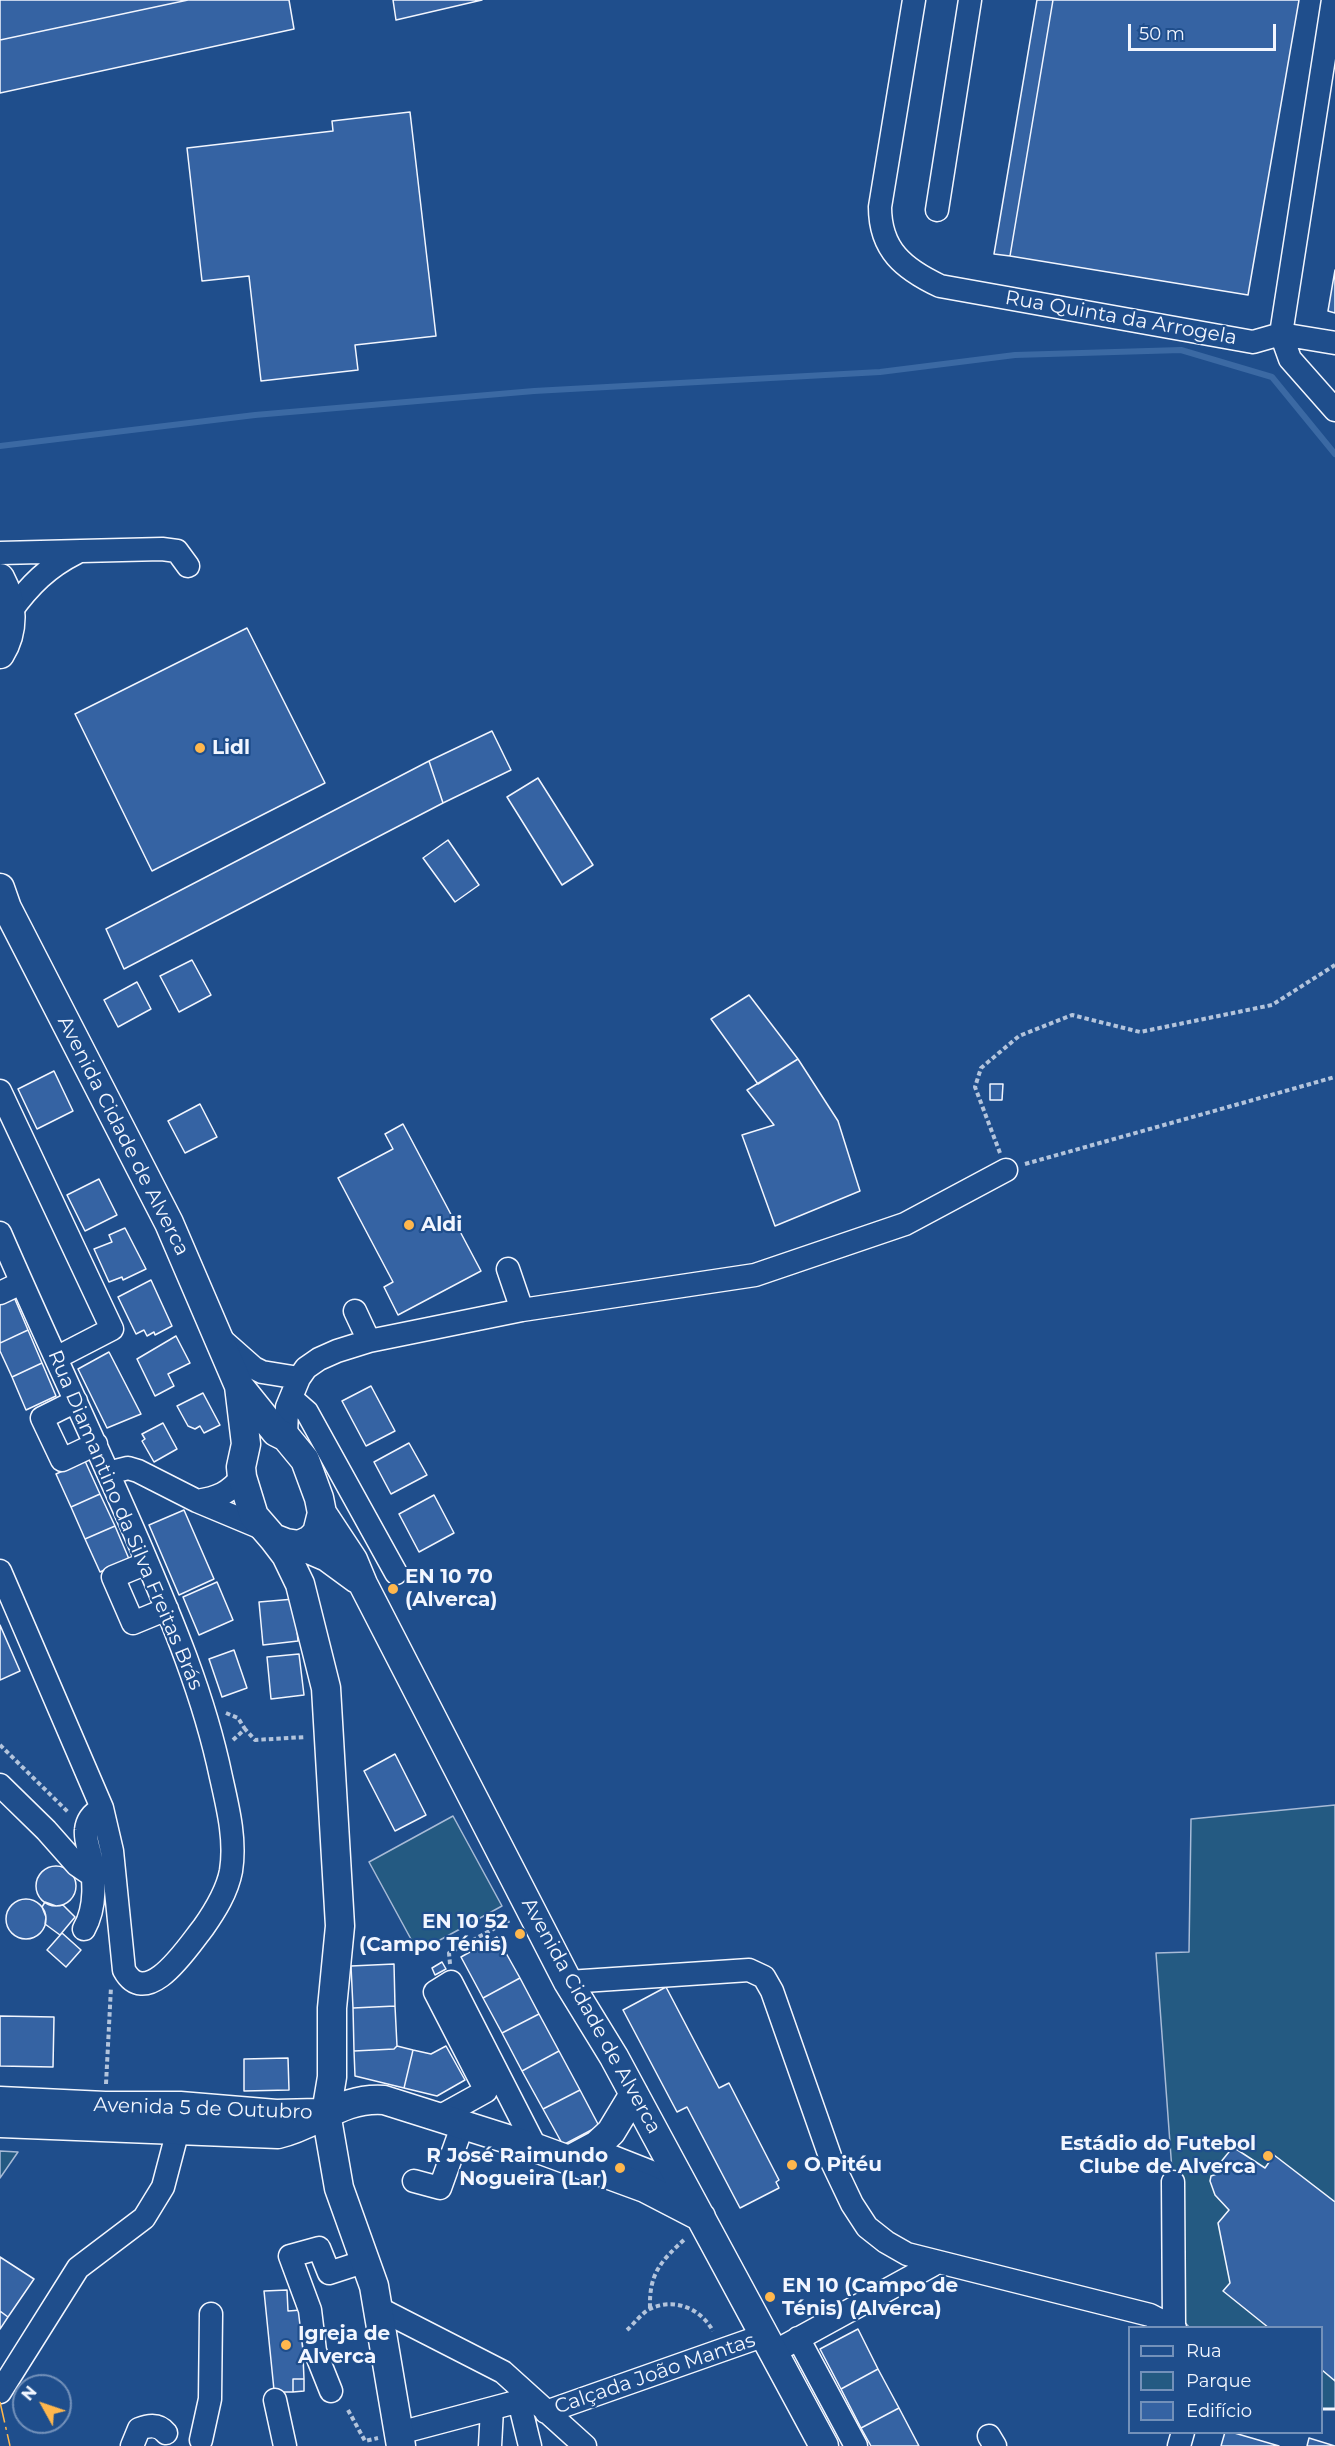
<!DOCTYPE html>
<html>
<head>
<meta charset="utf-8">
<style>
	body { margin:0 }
	#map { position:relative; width:1335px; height:2446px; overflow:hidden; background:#1f4e8c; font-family:Montserrat,sans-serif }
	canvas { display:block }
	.legend { position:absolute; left:1128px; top:2326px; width:195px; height:108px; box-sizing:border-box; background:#1f4e8c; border:2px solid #7391ba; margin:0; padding:8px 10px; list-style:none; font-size:18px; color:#f2f6ff }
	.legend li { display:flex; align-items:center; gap:12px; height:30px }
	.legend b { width:30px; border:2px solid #7391ba }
	.north { position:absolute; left:12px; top:2374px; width:60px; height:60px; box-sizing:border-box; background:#1f4e8c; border:2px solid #7391ba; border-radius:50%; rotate:310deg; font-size:16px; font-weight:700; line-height:24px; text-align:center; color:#f2f6ff }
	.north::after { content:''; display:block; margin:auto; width:21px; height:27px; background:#ffb74d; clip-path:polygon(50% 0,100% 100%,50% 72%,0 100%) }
	.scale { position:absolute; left:1128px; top:24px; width:148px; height:27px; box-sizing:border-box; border:3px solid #f2f6ff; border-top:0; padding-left:8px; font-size:18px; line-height:21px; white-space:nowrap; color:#f2f6ff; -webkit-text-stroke:4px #1f4e8c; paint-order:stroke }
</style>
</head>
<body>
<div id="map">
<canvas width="1335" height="2446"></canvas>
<ul class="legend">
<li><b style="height:8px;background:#1f4e8c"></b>Rua</li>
<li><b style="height:16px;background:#245a82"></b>Parque</li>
<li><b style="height:16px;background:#3563a3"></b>Edifício</li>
</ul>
<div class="north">N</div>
<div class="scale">50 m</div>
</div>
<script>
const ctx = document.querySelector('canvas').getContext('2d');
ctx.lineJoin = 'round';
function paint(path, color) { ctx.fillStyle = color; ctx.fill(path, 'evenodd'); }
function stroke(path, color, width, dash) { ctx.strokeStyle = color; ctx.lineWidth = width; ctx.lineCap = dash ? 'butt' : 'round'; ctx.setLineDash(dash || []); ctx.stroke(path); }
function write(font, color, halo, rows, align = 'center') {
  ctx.font = font + ' Montserrat,sans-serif'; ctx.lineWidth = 4.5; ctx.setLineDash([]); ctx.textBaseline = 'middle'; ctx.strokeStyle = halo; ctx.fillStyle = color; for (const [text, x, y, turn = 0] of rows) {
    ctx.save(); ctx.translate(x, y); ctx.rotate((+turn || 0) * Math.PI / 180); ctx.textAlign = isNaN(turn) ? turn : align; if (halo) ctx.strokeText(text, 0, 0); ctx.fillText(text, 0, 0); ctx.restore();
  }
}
const green = new Path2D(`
	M1335 1805V2409H1322V2328L1189 2327 1183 2320 1156 1953 1189 1952 1191 1819Z
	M453 1816 502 1906 418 1952 369 1862Z
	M0 2151 18 2152 0 2178Z`);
const stream = new Path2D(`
	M0 446 255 415 534 391 880 372 1015 355 1181 350 1272 377 1335 454`);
const building = new Path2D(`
	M0 0H188L0 40Z
	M188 0H289L294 29 0 93V40Z
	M393 0H482L396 20Z
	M1037 0H1053L1010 256 994 254Z
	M1053 0H1299L1248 295 1010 256Z
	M410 112 436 336 355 345 358 370 261 381 249 276 202 281 187 148 333 131 332 121Z
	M1335 270V313L1328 311Z
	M247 628 325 783 152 871 75 714Z
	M492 731 511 770 443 803 429 761Z
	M429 761 443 803 124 969 106 929Z
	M538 778 593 865 562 885 507 797Z
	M448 840 479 885 455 902 423 858Z
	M192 960 211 995 179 1012 160 976Z
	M137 982 151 1009 118 1027 104 1000Z
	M749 995 798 1059 758 1084 711 1019Z
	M798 1059 838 1121 860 1191 775 1226 742 1135 774 1125 747 1090Z
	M54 1071 73 1111 37 1129 18 1089Z
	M990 1084H1003L1002 1100H990Z
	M200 1104 217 1137 185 1153 168 1121Z
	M403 1124 481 1271 398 1315 384 1287 393 1282 338 1178 393 1149 385 1134Z
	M99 1179 117 1215 85 1231 67 1195Z
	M125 1228 146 1269 123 1280 122 1277 109 1282 94 1249 112 1242 109 1235Z
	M151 1280 172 1326 155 1335 154 1332 147 1336 144 1330 136 1334 118 1297Z
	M14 1297 28 1330 0 1343V1303Z
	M28 1330 42 1363 12 1377 0 1351V1343Z
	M176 1336 190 1363 168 1374 174 1386 155 1396 137 1359Z
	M109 1352 141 1414 107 1428 78 1369Z
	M42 1363 56 1396 26 1410 12 1377Z
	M371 1386 395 1431 366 1446 342 1401Z
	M203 1393 220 1425 204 1433 200 1426 195 1429 188 1426 177 1406Z
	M163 1423 177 1449 154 1462 142 1441 145 1439 142 1434Z
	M409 1443 427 1475 391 1494 374 1462Z
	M85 1461 100 1494 71 1507 56 1474Z
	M100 1494 115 1526 85 1539 71 1507Z
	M434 1495 454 1533 419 1552 399 1514Z
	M184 1510 214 1579 179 1595 149 1525Z
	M115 1526 129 1559 100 1572 85 1539Z
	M217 1582 233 1620 199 1635 183 1597Z
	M294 1599 298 1641 263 1645 259 1602Z
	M0 1625 20 1671 0 1680Z
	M234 1650 247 1688 222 1697 209 1659Z
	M299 1654 304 1695 271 1699 267 1657Z
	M395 1754 426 1815 395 1831 364 1771Z
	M36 1886a20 20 0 1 1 40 0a20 20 0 1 1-40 0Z
	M6 1919a20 20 0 1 1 40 0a20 20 0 1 1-40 0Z
	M45 1902 56 1906 63 1905 75 1917 60 1935 45 1924 46 1917 42 1907Z
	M62 1933 81 1950 66 1967 47 1950Z
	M497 1937 520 1978 483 1998 461 1957Z
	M442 1962 446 1969 435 1975 432 1968Z
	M394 1964 395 2006 353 2008 351 1966Z
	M520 1978 539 2014 502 2033 483 1998Z
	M666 1987 719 2088 729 2083 779 2180 776 2182 779 2188 740 2208 687 2107 677 2112 623 2010Z
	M395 2006 397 2046 394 2049 354 2051 353 2008Z
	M539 2014 559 2051 522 2071 502 2033Z
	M0 2016 54 2017 53 2067 0 2066Z
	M397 2046 413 2050 404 2088 355 2076 354 2051 394 2049Z
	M446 2046 465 2080 437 2096 404 2088 413 2050 431 2054Z
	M559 2051 580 2090 543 2109 522 2071Z
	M288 2058 289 2090 244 2091V2059Z
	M580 2090 599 2126 563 2145 543 2109Z
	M1233 2147 1265 2168 1274 2155 1335 2202V2381L1322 2370V2328H1269L1223 2291 1230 2283 1218 2223 1229 2210 1215 2195 1210 2181 1211 2176 1217 2174 1220 2163Z
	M0 2257 34 2279 8 2317 0 2311Z
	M287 2290 288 2311 301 2310 304 2379H293V2392H280L275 2400 264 2291Z
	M0 2311 8 2317 0 2329Z
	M858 2329 878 2369 841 2389 820 2349Z
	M878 2369 899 2408 861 2428 841 2389Z
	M293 2379H304V2391L293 2392Z
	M899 2408 919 2446H871L861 2428Z
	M1225 2432H1231L1279 2446H1221Z
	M1309 2438 1335 2446H1307Z`);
const path = new Path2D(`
	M1000 1153 975 1087 981 1068 1019 1036 1072 1015 1140 1032 1272 1005 1335 965
	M1025 1164 1335 1077
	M226 1713 238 1718 245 1729
	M233 1740 245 1729 255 1740 306 1737
	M0 1745 69 1813
	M450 1964 449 1953 510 1920
	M106 2084 111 1987
	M650 2308C649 2273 661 2261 686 2238
	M627 2330C634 2324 643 2311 652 2308 676 2298 701 2309 713 2331
	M348 2410 365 2441 378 2438`);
const minor = new Path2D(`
	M914 0 880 207C880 250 904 269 940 286L1253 342 1281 334 1333 0
	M937 210 970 0
	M1335 343 1281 334 1290 359 1335 410
	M0 553 162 549 177 551 188 566
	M11 611C30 585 48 567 76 553
	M0 1091 112 1329 56 1358
	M0 1233C45 1337 94 1439 139 1543 172 1620 204 1695 221 1777 228 1808 236 1840 231 1871 227 1892 215 1911 203 1928 189 1945 147 2012 124 1970L112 1851 102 1808 0 1571
	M508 1269 522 1310
	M0 1293 21 1283
	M355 1311 369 1341
	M220 1338 254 1368 262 1372 299 1378
	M291 1398 307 1412 396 1573
	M76 1401 42 1418 62 1460 96 1444
	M286 1437 287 1407 299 1378 306 1368 319 1359 337 1351 369 1341 522 1310 755 1275 905 1224 1006 1170
	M108 1473 128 1468 138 1471 197 1501 264 1529
	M197 1501C218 1498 229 1493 242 1477
	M147 1563 113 1577 133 1623 167 1609
	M0 1785 46 1830 77 1865 93 1876
	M84 1929C97 1906 94 1879 90 1854 88 1846 85 1838 86 1830 87 1820 93 1813 102 1808
	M568 1982 749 1970 764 1977 772 1991 832 2162 852 2204 867 2227 886 2242 907 2254 1150 2315 1175 2328
	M439 2117 486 2091 435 1992 451 1982 536 2148
	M576 2159 608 2155 684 2185
	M414 2181 440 2188 463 2124
	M1173 2182 1174 2326
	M378 2308 503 2372 585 2446
	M798 2338 856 2446
	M774 2352 938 2262
	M331 2391 315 2351 310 2310 290 2256 319 2248 329 2273 366 2261
	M0 2392 78 2268 144 2218 163 2187 178 2130 179 2115
	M275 2400 285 2446
	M519 2401 530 2446
	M546 2412 765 2335
	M399 2433 531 2398
	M989 2436 995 2446
	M201 2440 210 2399 211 2314
	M132 2446 139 2429C149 2425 159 2424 166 2433
	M490 2446 492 2409
	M1179 2446 1183 2432`);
const major = new Path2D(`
	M0 578C13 602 15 630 0 654
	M0 888 7 908 169 1223 239 1386 276 1432 286 1437 305 1460 319 1498 322 1513 317 1533 310 1540 299 1545
	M239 1386 246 1444 241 1467 242 1477 254 1516 273 1538 286 1543 299 1545 327 1557 357 1579
	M322 1513 353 1560 363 1584 568 1982 614 2057 824 2446
	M273 1538 286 1555 300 1584 326 1688 340 1926 332 2008V2077L326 2113 339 2188 374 2286 401 2446
	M0 2101 105 2106H180L276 2114 318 2113
	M0 2123 278 2134C318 2125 340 2097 384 2100L536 2148 645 2188 701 2217
	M569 2160 597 2145 611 2132 634 2094`);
const wall = new Path2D(`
	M1322 2409H1335`);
const power = new Path2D(`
	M0 2402 10 2446`);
const markers = [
	[200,748,6,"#ffb74d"],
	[409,1225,6,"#ffb74d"],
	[393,1589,6,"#ffb74d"],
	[520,1934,6,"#ffb74d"],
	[1268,2156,6,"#ffb74d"],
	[792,2165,6,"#ffb74d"],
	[620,2168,6,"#ffb74d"],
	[770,2297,6,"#ffb74d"],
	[286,2345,6,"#ffb74d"]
];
const streetNames = [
	["Rua Quinta da Arrogela",1121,318,10],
	["Avenida Cidade de Alverca",123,1136,63],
	["Rua Diamantino da Silva Freitas Brás",125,1520,67],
	["Avenida Cidade de Alverca",591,2016,61],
	["Avenida 5 de Outubro",203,2109,2],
	["Calçada João Mantas",655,2374,-19]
];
const poiNames = [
	["Lidl",212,748],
	["Aldi",421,1225],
	["EN 10 70",405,1577],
	["(Alverca)",405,1600],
	["EN 10 52",508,1922,"right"],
	["(Campo Ténis)",508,1945,"right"],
	["Estádio do Futebol",1256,2144,"right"],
	["Clube de Alverca",1256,2167,"right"],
	["R José Raimundo",608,2156,"right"],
	["Nogueira (Lar)",608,2179,"right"],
	["O Pitéu",804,2165],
	["EN 10 (Campo de",782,2286],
	["Ténis) (Alverca)",782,2309],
	["Igreja de",298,2334],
	["Alverca",298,2357]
];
paint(green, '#245a82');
stroke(green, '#a8bbd7', 1.5);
stroke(stream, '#3b69a3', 6);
paint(building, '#3563a3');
stroke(building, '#f2f6ff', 1.5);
stroke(minor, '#f2f6ff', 25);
stroke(major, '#f2f6ff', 31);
stroke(path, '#b3c4dc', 4, [4.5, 3]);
stroke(minor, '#1f4e8c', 22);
stroke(major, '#1f4e8c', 28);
stroke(wall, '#f2f6ff', 3);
stroke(power, '#ffb74d', 1.5, [21, 4.5, 3, 4.5]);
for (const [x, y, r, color] of markers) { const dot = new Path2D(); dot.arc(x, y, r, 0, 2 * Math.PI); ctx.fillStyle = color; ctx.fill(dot); stroke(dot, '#1f4e8c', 2); }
write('20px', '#f2f6ff', '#1f4e8c', streetNames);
write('bold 20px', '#f2f6ff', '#1f4e8c', poiNames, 'left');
</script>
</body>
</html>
